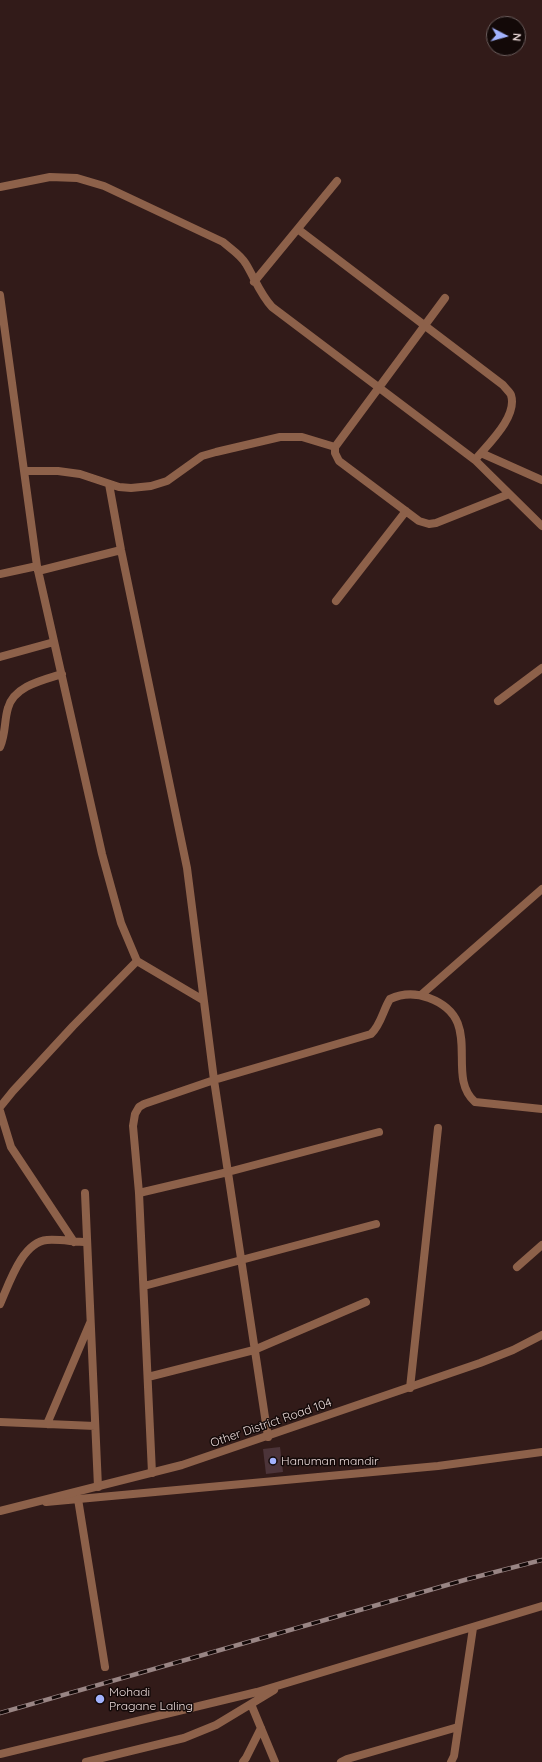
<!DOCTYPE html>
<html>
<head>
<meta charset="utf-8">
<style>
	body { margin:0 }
	#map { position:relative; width:542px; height:1762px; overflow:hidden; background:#321b19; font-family:Quicksand,sans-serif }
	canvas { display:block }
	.north { position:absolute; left:486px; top:16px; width:40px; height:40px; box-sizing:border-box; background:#130908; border:1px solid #6a5d5c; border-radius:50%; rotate:96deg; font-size:11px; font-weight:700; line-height:16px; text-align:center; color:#ecdbda }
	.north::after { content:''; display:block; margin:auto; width:14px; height:18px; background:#a2b2fd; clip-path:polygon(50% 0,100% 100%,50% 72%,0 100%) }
</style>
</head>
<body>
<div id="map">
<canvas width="542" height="1762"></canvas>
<div class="north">N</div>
</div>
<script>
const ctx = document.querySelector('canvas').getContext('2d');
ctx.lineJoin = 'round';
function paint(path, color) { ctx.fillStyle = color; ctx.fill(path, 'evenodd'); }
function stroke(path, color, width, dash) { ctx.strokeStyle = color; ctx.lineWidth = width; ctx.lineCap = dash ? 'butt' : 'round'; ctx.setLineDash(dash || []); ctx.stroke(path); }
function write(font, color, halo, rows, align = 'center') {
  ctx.font = font + ' Quicksand,sans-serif'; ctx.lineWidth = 3; ctx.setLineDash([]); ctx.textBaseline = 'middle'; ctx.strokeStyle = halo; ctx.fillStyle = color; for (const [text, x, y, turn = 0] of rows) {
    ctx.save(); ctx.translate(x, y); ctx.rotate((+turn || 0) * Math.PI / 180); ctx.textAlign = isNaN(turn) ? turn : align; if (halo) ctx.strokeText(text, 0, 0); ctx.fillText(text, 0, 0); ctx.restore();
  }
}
const building = new Path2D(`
	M280 1447 283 1472 266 1474 263 1449Z`);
const minor = new Path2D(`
	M0 187 50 177 77 178 104 186 223 242C231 249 241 255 246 264 255 279 260 294 272 307L475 460 542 526
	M299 230 503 385C505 388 510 392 511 395 518 417 487 445 475 460
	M254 282 337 181
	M0 295 37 566 102 854 121 923 137 961 203 1000
	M445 298 335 447V453L339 461 419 521 429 524 436 523 509 494
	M481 453 542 480
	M24 471H58L80 474 119 487 131 488 151 486 167 481 202 456 216 452 280 437H302L335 447
	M109 484 121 550 187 868 214 1080 268 1437
	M38 571 121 550
	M0 574 37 566
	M336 601 406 511
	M0 657 54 642
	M498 701 542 668
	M0 747C6 733 4 721 8 708 14 686 43 680 62 674
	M421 995 542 889
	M0 1107 13 1091 73 1026 137 961
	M0 1111 11 1147 74 1242
	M85 1193 98 1487
	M139 1193 228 1172 379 1132
	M517 1267 542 1245
	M144 1286 376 1224
	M0 1304C9 1284 22 1242 47 1240 60 1239 74 1242 87 1242
	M148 1377 254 1350 366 1302
	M410 1388 438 1128
	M0 1422 95 1426
	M47 1424 90 1323
	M152 1473 139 1193 133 1126 135 1114 139 1107 144 1104 214 1080 371 1034C381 1025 383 1010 390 999 403 993 416 993 429 998 486 1019 444 1075 475 1102L542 1109
	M78 1499 105 1667
	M46 1502 438 1466 542 1452
	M251 1704 275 1762
	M0 1754 257 1692 542 1606
	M86 1762 184 1738 216 1725 274 1690
	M243 1762 246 1758 261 1728
	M341 1762 347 1759 458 1727
	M451 1762 454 1756 473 1628`);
const tertiary = new Path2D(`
	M0 1511 182 1465 480 1363 513 1350 542 1335`);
const rail = new Path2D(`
	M0 1713 468 1579 542 1560`);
const markers = [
	[273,1461,4,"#a2b2fd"],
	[100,1699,5,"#a2b2fd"]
];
const streetNames = [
	["Other District Road 104",271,1423,-19]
];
const poiNames = [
	["Hanuman mandir",281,1461],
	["Mohadi",109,1692],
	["Pragane Laling",109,1706]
];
paint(building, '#4c3439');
stroke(minor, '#8d614a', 8);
stroke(tertiary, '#8d614a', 8);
stroke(rail, '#998584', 4.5);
stroke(rail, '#130908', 3, [9]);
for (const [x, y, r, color] of markers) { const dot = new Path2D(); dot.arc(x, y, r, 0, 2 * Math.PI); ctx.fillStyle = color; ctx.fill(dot); stroke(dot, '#130908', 1.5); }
write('12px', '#ecdbda', '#130908', streetNames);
write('12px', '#ecdbda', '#130908', poiNames, 'left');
</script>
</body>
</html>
